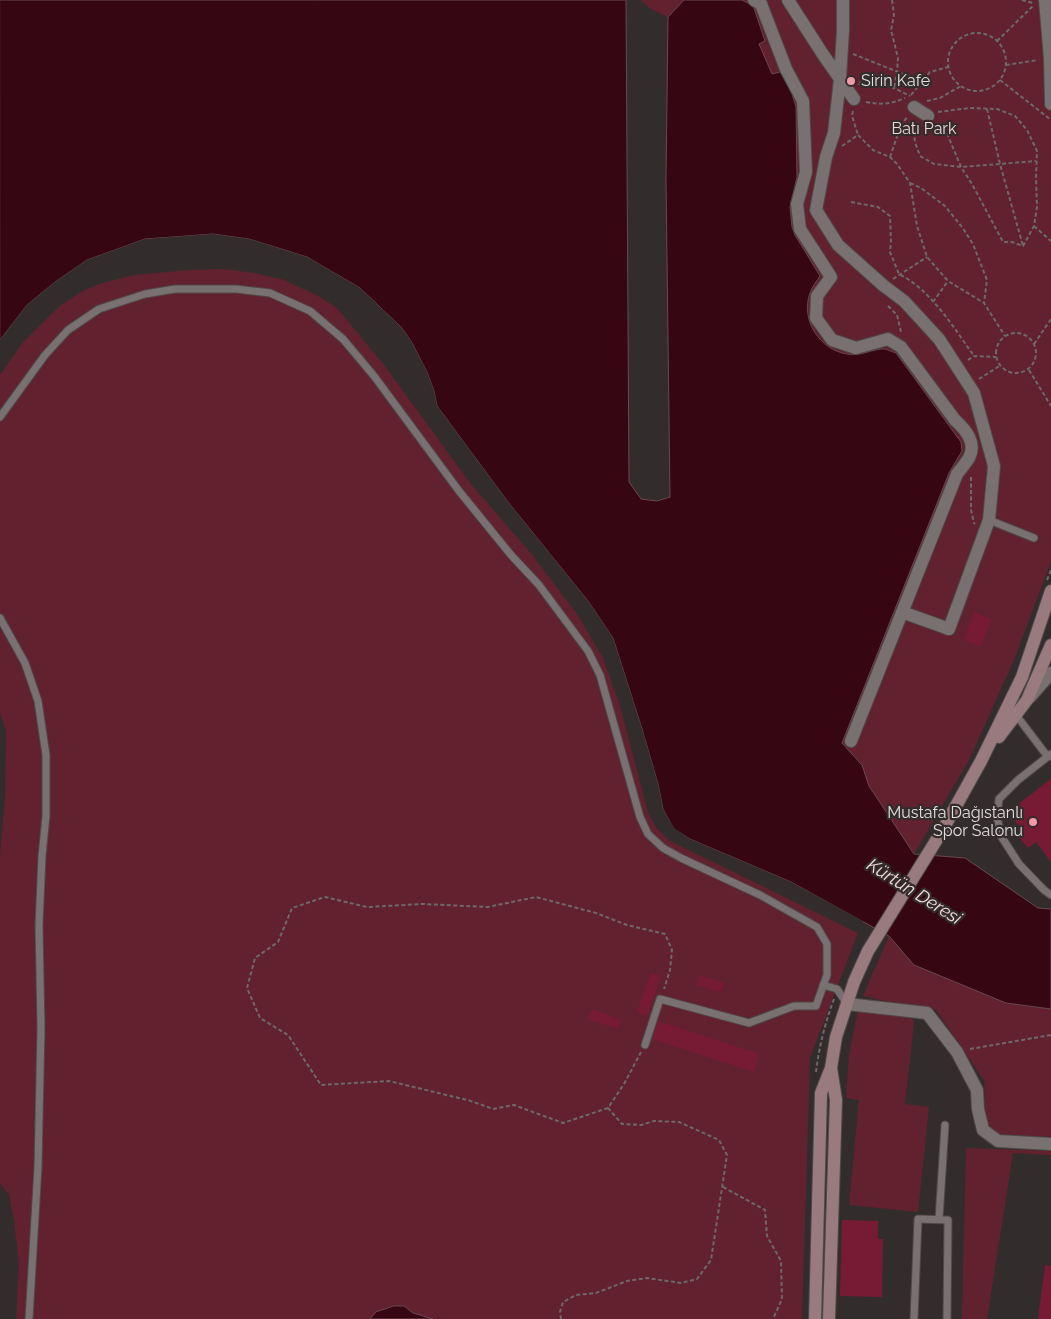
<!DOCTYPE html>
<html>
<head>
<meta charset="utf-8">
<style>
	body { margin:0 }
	canvas { display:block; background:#332c2d }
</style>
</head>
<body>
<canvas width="1051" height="1319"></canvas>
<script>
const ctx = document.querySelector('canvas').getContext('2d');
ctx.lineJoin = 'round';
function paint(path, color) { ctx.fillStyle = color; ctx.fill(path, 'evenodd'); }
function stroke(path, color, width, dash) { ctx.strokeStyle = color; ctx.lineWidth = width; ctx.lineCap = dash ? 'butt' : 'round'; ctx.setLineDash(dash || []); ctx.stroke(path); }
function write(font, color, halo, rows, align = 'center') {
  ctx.font = font + ' Raleway,sans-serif'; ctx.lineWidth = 4.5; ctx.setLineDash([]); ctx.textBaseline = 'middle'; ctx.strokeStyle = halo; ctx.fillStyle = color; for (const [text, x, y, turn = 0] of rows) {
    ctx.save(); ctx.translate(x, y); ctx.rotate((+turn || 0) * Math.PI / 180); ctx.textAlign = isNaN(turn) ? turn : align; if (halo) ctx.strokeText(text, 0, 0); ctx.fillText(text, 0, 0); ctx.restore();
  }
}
const green = new Path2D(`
	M640 0H684L668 17 651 9Z
	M742 0H1051V562L1013 662 969 760 914 854 869 786 862 765 841 743 949 473 962 451 884 349C873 351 861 356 849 355 821 352 801 321 810 293 812 287 816 282 820 276L795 235 790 218V207L797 177 772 75 759 44 765 41 748 3Z
	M222 269 254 273 284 280 318 296 337 308 384 365 470 483 533 556 577 614 603 658 620 706 648 813 657 829 670 841 858 933 810 1058 802 1319H16L19 1264 14 1221 9 1194 0 1184V855L5 799 6 731 0 713V375L24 341 60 306 81 292 99 284 134 275 190 270Z
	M889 936 914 965 1006 1003 1051 1009V1137L996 1134 986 1121 984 1080 936 1010 893 1003 863 996Z
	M858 1011 908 1014 914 1022 905 1104 929 1107 918 1212 849 1205 859 1100 846 1098 849 1054Z
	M966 1148 1051 1151V1155L1013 1153 987 1319H962Z`);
const water = new Path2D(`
	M0 0H626L629 482 641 499 657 501 670 497 666 178 668 17 684 0H742L748 3 754 8 765 41 759 44 772 74 780 72 790 87 796 107 797 177 790 207 792 227 795 235 820 276C816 282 812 287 810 293 800 320 820 350 847 354 861 357 874 348 885 349 888 350 893 352 896 353L961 442 962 451 949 473 842 743 862 765 869 786 914 854 965 858 1038 908 1051 909V1009L1006 1003 914 965 889 936 791 882 690 839 674 829 663 809 658 784 642 729 613 638 588 601 508 502 437 406 434 391 427 372 411 341 401 327 360 288 307 257 249 239 213 234 145 239 87 260 55 282 27 305 0 340Z
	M394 1306H404L413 1313 433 1319H370L376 1312Z`);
const pier = new Path2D(`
	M213 234 249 239 307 257 360 288 401 327 411 341 427 372 434 391 437 406 508 502 588 601 613 638 642 729 658 784 663 809 674 828 690 839 791 882 863 921 862 924 790 884 689 841 672 830 661 810 656 785 640 729 610 640 586 602 506 504 435 407 432 392 425 373 409 342 399 329 358 290 306 259 249 241 213 237 146 242 89 262 57 284 28 307 6 337 0 343V340L27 305 55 282 87 260 145 239Z`);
const building = new Path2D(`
	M974 612 991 619 981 647 964 640Z
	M1051 779V862L1036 842 1028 848 1018 836 1023 831 1008 812Z
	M651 973 661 976 647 1016 637 1012Z
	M699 975 724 983 721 992 696 985Z
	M592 1009 621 1020 618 1029 588 1019Z
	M658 1021 759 1054 754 1072 652 1039Z
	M842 1220 878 1221V1239H883L882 1297 840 1296Z
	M1045 1265 1051 1266V1319H1038Z`);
const path = new Path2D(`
	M892 0 894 15 891 30 898 58 897 72 894 88
	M1022 0 1033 3
	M948 62a29 29 0 1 1 58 0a29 29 0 1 1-58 0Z
	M997 41 1034 5
	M853 54 923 82
	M1006 65 1038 60
	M1000 80 1051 120
	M859 85 863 77 894 88 910 96
	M911 95 930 72 948 67
	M927 101 940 98 961 86
	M866 102C882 105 891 104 905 98
	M987 109 1000 164 1023 246
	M853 111 852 116 858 135
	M938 112 969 108 997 109 1015 116 1027 130 1037 151 1036 177 1037 207 1034 226 1023 246 1012 242H1003L972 184 961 167 946 131
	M918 125C911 138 916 144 920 156L934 164 961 167 1036 161
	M842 146 858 135 873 150 890 157 897 164 910 183 917 226 927 257 948 281 984 303
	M890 157 901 125 908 116
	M910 183 921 188 945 206 962 227 973 244 987 280 984 303 1005 336
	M851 202 878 207 890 216 891 241 890 252 899 274C931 290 954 328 974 356
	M1034 226 1051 241
	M893 279 927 257
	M933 302 948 281
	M888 306 897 315 901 332
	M996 353a20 20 0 1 1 40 0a20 20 0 1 1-40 0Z
	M1034 344 1051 319
	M968 360 974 356 996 357
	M1029 370 1051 406
	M979 379 1001 365
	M971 477V510L974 523 975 524
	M1047 580 1051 570
	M970 1049 1051 1035
	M816 1072C819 1047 825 1023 834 999
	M608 1108 563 1123 514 1105 493 1109 471 1101 389 1081 321 1085 288 1035 260 1018 247 988 255 958 278 942 292 908 325 897 367 907 423 904 488 907 536 897 596 913 627 925 665 934 672 950 670 970 664 989
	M723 1187 765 1210 767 1236 781 1261 782 1299 773 1319
	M561 1319 560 1312 563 1302 576 1295 596 1293 627 1281 647 1278 681 1283 697 1279 711 1260 727 1155 719 1140 679 1122 654 1121 641 1125 622 1124 608 1108 624 1084 641 1052`);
const service = new Path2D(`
	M0 417 45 355 68 330 99 309 145 294 175 289H236L270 293 310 311 343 339 374 376 459 491 511 555 539 585 588 651 600 675 640 817 648 834 663 848 681 858 760 895 817 927 827 944V975L816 1006H794L749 1023 660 999 645 1045
	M989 520 1034 538
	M0 618 25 663 38 701 46 755V816L42 856 39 925 41 1028 38 1167 29 1319
	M1016 715 1048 757
	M1051 754 1018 780 999 799 997 817 1001 836 1019 864 1044 890 1051 895
	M823 985 837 989 847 1004
	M939 1219 945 1125
	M914 1319 918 1219 948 1220 947 1319`);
const minor = new Path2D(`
	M754 0 761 4 786 69 803 101 806 172 797 204 800 229 831 277 817 296 816 318 832 340 856 348 888 339 901 347 955 420C966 430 977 443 969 458 965 464 961 469 957 474L851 741
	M788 0 822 53 854 99
	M843 0V30L840 79 834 133 826 157 816 210 838 245 884 286 904 301 939 339 974 393 994 466 989 520 949 629 902 612
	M1045 0 1050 59 1051 104
	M914 107 928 116
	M1030 697 1051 673
	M847 1004 927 1013 957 1052 977 1090 978 1109 983 1130 998 1141 1051 1144`);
const secondary = new Path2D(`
	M999 737 1027 700 1051 645
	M815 1319 821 1093 831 1068 836 1037 854 982 868 951 942 831 981 761 1022 677 1051 591
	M829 1319 836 1100 831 1068`);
const markers = [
	[851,81,5,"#f39aa8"],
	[1033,822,5,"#f39aa8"]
];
const poiNames = [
	["Sirin Kafe",861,81],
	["Mustafa Dağıstanlı",1023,813,"right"],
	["Spor Salonu",1023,831,"right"]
];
const parkNames = [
	["Batı Park",924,129]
];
const waterNames = [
	["Kürtün Deresi",914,892,32]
];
paint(green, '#62212f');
paint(water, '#360613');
stroke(water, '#6a4750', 1);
paint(pier, '#332c2d');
paint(building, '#771b34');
stroke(service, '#4f4949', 9);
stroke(minor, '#4f4949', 14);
stroke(secondary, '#4f4949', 14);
stroke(path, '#6f6869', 2, [4, 2.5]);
stroke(service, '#787071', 7);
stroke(minor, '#787071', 12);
stroke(secondary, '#997a7e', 12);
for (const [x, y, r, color] of markers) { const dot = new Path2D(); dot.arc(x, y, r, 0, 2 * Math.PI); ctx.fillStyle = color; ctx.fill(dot); stroke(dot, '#332c2d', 2); }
write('16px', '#e3dede', '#332c2d', poiNames, 'left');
write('16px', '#f0d4d7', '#332c2d', parkNames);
write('italic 18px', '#f8dcdf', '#332c2d', waterNames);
</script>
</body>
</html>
